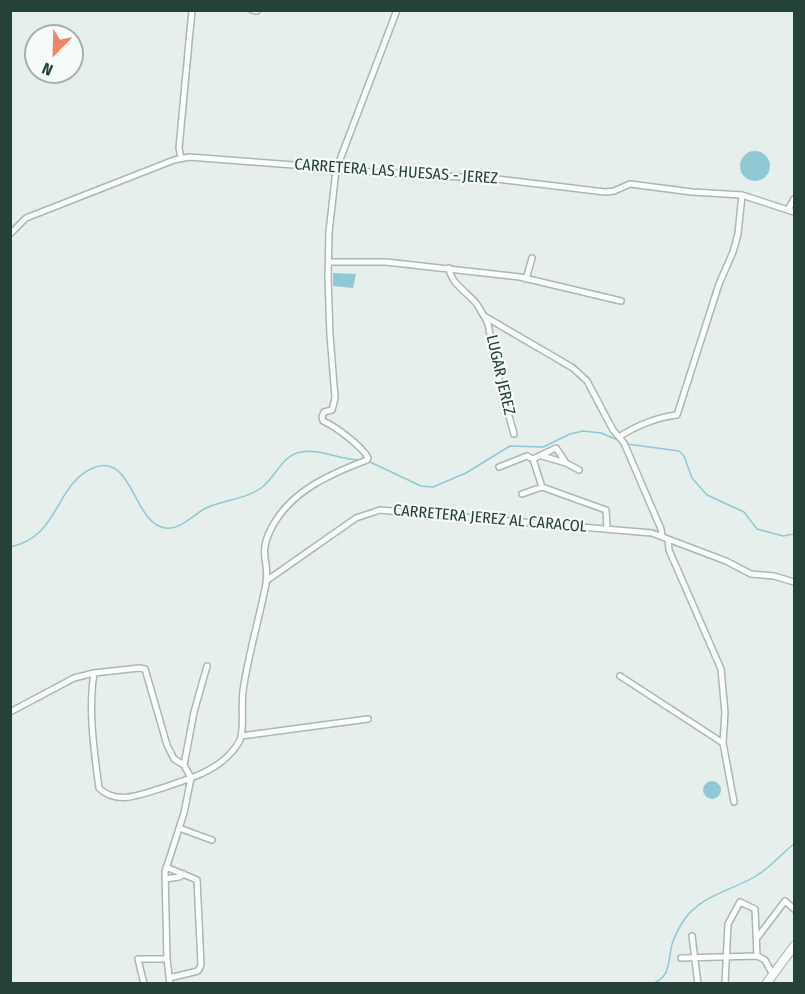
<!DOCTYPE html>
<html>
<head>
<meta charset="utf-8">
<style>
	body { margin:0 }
	#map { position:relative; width:805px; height:994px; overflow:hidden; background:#e6efeb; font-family:"Fira Sans Condensed",sans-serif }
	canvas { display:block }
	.frame { position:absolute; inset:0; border:12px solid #24423a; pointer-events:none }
	.north { position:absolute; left:24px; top:24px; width:60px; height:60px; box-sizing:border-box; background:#f7fbf9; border:2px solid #a3b1ad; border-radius:50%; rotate:203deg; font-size:16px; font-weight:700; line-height:24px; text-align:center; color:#24423a }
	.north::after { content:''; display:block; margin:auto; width:21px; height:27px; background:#f4845f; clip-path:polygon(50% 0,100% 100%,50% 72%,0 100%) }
</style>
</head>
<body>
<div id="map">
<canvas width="805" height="994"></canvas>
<div class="frame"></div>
<div class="north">N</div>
</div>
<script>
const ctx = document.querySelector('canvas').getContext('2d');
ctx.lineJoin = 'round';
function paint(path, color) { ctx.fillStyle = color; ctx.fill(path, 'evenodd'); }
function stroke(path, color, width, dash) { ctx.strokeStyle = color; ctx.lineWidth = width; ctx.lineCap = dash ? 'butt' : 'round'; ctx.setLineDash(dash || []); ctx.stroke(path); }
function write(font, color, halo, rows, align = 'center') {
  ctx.font = font + ' "Fira Sans Condensed",sans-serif'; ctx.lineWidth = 4.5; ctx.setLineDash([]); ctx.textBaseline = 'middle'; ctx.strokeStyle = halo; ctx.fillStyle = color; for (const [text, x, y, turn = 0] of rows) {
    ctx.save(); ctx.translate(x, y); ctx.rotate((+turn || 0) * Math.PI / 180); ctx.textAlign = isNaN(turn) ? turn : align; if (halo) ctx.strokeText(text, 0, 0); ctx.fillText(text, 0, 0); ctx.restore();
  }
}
const water = new Path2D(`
	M740 166a15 15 0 1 1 30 0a15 15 0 1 1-30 0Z
	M333 273 356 274 353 288 333 286Z
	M703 790a9 9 0 1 1 18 0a9 9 0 1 1-18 0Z`);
const stream = new Path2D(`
	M627 444 679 451 684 456 692 478 707 495 744 512 757 529 783 536 794 534
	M370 462 421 486 433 487 466 473 510 446 543 447 570 434 583 431 601 433 620 441
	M10 547C60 537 54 485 93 468 133 451 133 525 166 528 181 530 194 514 206 508 224 500 246 499 261 488 276 477 282 455 301 452 317 448 341 460 359 460
	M652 984C673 976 667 958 673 941 676 934 680 926 684 920 703 893 734 891 759 874 772 866 782 853 794 844`);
const street = new Path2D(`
	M252 10 257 11
	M181 158 179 148 192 10
	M788 210 794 199
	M10 234 26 218 174 160 189 157 320 167 336 170 497 179 605 192 614 191 630 184 692 192 742 195 794 212
	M330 262H386L520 277 621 301
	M449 268C451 284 467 292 476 303 479 307 481 312 484 316L573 368 587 381 613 430 624 443 661 529 662 536
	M526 279 532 258
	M485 318 488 324 500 384 514 434
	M619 437C635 426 658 417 677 415L719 284 733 252 738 234 742 195
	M542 456 566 463 579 470
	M533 459 556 448 566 463
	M499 467 527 456 533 459 542 487
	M522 494 542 487 606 510 607 528
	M668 539 669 550 721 669 725 713 723 743 734 802
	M266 581 356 518 380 510 652 533 726 561 751 574 774 576 794 582
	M94 673C88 710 94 750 99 788 116 805 139 795 159 789 182 781 210 774 228 756 233 751 239 744 241 737 244 723 241 706 243 691 248 655 259 620 266 584 270 560 257 555 272 527 291 491 330 474 367 460L368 458C363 447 335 426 323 421L322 417 324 412 332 410 335 398 330 335 328 278 329 232 336 170 397 10
	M620 676 723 743
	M10 712 74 678 94 673 139 668 145 669 167 745 174 759 184 765 191 778 184 813 165 872 167 959 170 984
	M241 736 368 719
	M184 765 194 712 207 666
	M179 828 212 840
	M166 867 197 880 201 965 198 971 169 978
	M165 879 179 877 184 874
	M692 936 698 984
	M757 938 785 901 794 909
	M681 958 757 956 765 960 773 975
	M144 984 138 959H167
	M725 984 728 924 740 902 755 909 757 956`);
const secondary = new Path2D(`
	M766 984 794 946`);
const streetNames = [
	["CARRETERA LAS HUESAS - JEREZ",396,172,4],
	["LUGAR JEREZ",500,375,77],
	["CARRETERA JEREZ AL CARACOL",490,519,5]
];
paint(water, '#8ec9d4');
stroke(stream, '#8ec9d4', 1.5);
stroke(street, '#a8b8b2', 8);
stroke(secondary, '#a4bbb3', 10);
stroke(street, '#fff', 5);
stroke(secondary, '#fff', 8);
write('16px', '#24423a', '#f7fbf9', streetNames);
</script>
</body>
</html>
